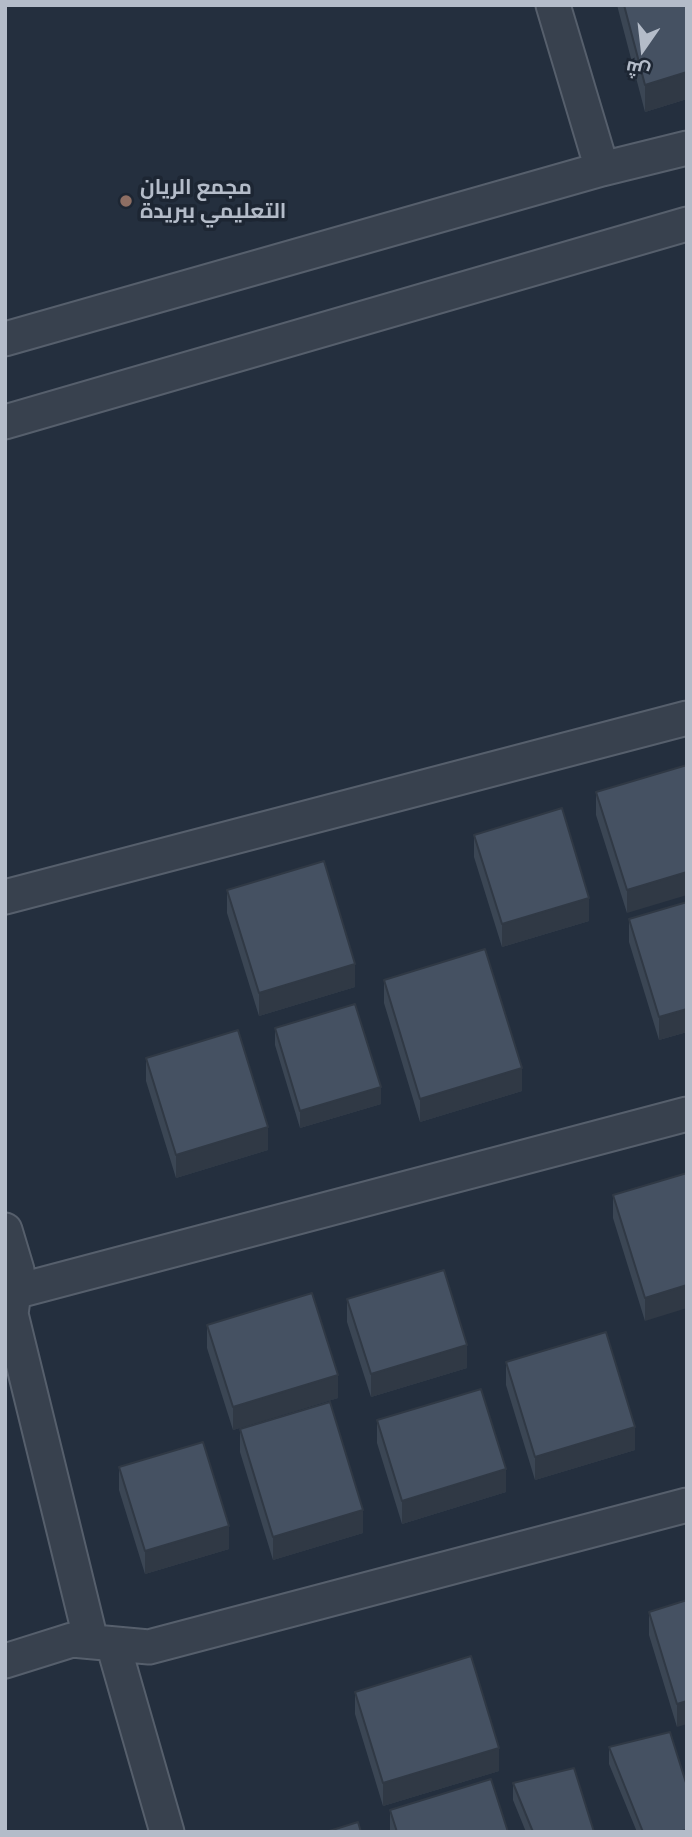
<!DOCTYPE html>
<html>
<head>
<meta charset="utf-8">
<style>
	body { margin:0 }
	#map { position:relative; width:692px; height:1837px; overflow:hidden; background:#242f3e; font-family:"Roboto Condensed",Cairo,sans-serif }
	canvas { display:block }
	.frame { position:absolute; inset:0; border:7px solid #b4bcc9; pointer-events:none }
	.north { position:absolute; left:608px; top:14px; width:70px; height:70px; -webkit-text-stroke:5px #1d2633; paint-order:stroke; rotate:194deg; font-size:19px; font-weight:700; line-height:28px; text-align:center; color:#b4bcc9 }
	.north::after { content:''; display:block; margin:auto; width:24px; height:32px; background:#b4bcc9; clip-path:polygon(50% 0,100% 100%,50% 72%,0 100%) }
</style>
</head>
<body>
<div id="map">
<canvas width="692" height="1837"></canvas>
<div class="frame"></div>
<div class="north">ش</div>
</div>
<script>
const ctx = document.querySelector('canvas').getContext('2d');
ctx.lineJoin = 'round';
function stroke(path, color, width, dash) { ctx.strokeStyle = color; ctx.lineWidth = width; ctx.lineCap = dash ? 'butt' : 'round'; ctx.setLineDash(dash || []); ctx.stroke(path); }
function paint(path, color) { ctx.fillStyle = color; ctx.fill(path, 'evenodd'); }
function write(font, color, halo, rows, align = 'center') {
  ctx.font = font + ' "Roboto Condensed",Cairo,sans-serif'; ctx.lineWidth = 7; ctx.setLineDash([]); ctx.textBaseline = 'middle'; ctx.strokeStyle = halo; ctx.fillStyle = color; for (const [text, x, y, turn = 0] of rows) {
    ctx.save(); ctx.translate(x, y); ctx.rotate((+turn || 0) * Math.PI / 180); ctx.textAlign = isNaN(turn) ? turn : align; if (halo) ctx.strokeText(text, 0, 0); ctx.fillText(text, 0, 0); ctx.restore();
  }
}
const street = new Path2D(`
	M553 5 602 169
	M5 339 602 169 687 148
	M5 422 687 224
	M5 897 687 718
	M5 1230 17 1270 11 1314 91 1641
	M14 1292 687 1114
	M113 1644 167 1832
	M5 1661 72 1640 149 1647 687 1505`);
const wall = new Path2D(`
	M617 5H687V99L645 112Z
	M687 765 627 913 596 815V792Z
	M474 835 589 921 502 947 474 857Z
	M227 890 355 987 259 1016 227 913Z
	M687 902V1032L659 1040 629 942V919Z
	M384 980 522 1091 420 1122 384 1003Z
	M275 1028 381 1104 300 1128 275 1045Z
	M146 1058 268 1150 176 1178 146 1081Z
	M687 1173 645 1321 613 1218V1195Z
	M347 1299 467 1368 371 1397 347 1322Z
	M207 1325 338 1398 233 1430 207 1348Z
	M506 1362 635 1450 535 1480 506 1385Z
	M377 1420 506 1492 402 1524 377 1443Z
	M240 1429 363 1533 273 1560 240 1452Z
	M119 1467 229 1549 145 1574 119 1490Z
	M687 1600 677 1727 649 1635V1612Z
	M355 1692 499 1771 383 1806 355 1714Z
	M609 1747 687 1832H637L609 1764Z
	M513 1783 594 1832H526L513 1800Z
	M390 1810 508 1832H390Z`);
const shadedWall = new Path2D(`
	M687 72V99L645 112V85Z
	M687 872V895L627 913V890Z
	M589 898V921L502 947V924Z
	M355 964V987L259 1016V993Z
	M687 1009V1032L659 1040V1017Z
	M522 1068V1091L420 1122V1099Z
	M381 1087V1104L300 1128V1111Z
	M268 1127V1150L176 1178V1155Z
	M687 1285V1308L645 1321V1298Z
	M467 1345V1368L371 1397V1374Z
	M338 1375V1398L233 1430V1407Z
	M635 1427V1450L535 1480V1457Z
	M506 1469V1492L402 1524V1501Z
	M363 1510V1533L273 1560V1537Z
	M229 1526V1549L145 1574V1551Z
	M687 1701V1724L677 1727V1704Z
	M499 1748V1771L383 1806V1783Z`);
const building = new Path2D(`
	M624 5H687V72L645 85Z
	M687 765V872L627 890 596 792Z
	M562 808 589 898 502 924 474 835Z
	M324 861 355 964 259 993 227 890Z
	M687 902V1009L659 1017 629 919Z
	M485 949 522 1068 420 1099 384 980Z
	M355 1004 381 1087 300 1111 275 1028Z
	M238 1030 268 1127 176 1155 146 1058Z
	M687 1173V1285L645 1298 613 1195Z
	M444 1270 467 1345 371 1374 347 1299Z
	M312 1293 338 1375 233 1407 207 1325Z
	M606 1332 635 1427 535 1457 506 1362Z
	M481 1389 506 1469 402 1501 377 1420Z
	M330 1402 363 1510 273 1537 240 1429Z
	M203 1442 229 1526 145 1551 119 1467Z
	M687 1600V1701L677 1704 649 1612Z
	M471 1656 499 1748 383 1783 355 1692Z
	M670 1732 687 1786V1830L677 1832H643L609 1747Z
	M574 1768 594 1832H533L513 1783Z
	M491 1779 508 1832H397L390 1810Z
	M358 1822 361 1832H326Z`);
const markers = [
	[126,201,7,"#8d6e63"]
];
const poiNames = [
	["مجمع الريان",140,189],
	["التعليمي ببريدة",140,213]
];
stroke(street, '#565f6c', 37);
stroke(street, '#38414e', 33);
paint(wall, '#3b4654');
paint(shadedWall, '#303945');
paint(building, '#455162');
stroke(building, '#303945', 2);
for (const [x, y, r, color] of markers) { const dot = new Path2D(); dot.arc(x, y, r, 0, 2 * Math.PI); ctx.fillStyle = color; ctx.fill(dot); stroke(dot, '#1d2633', 2.5); }
write('bold 21px', '#b4bcc9', '#1d2633', poiNames, 'left');
</script>
</body>
</html>
